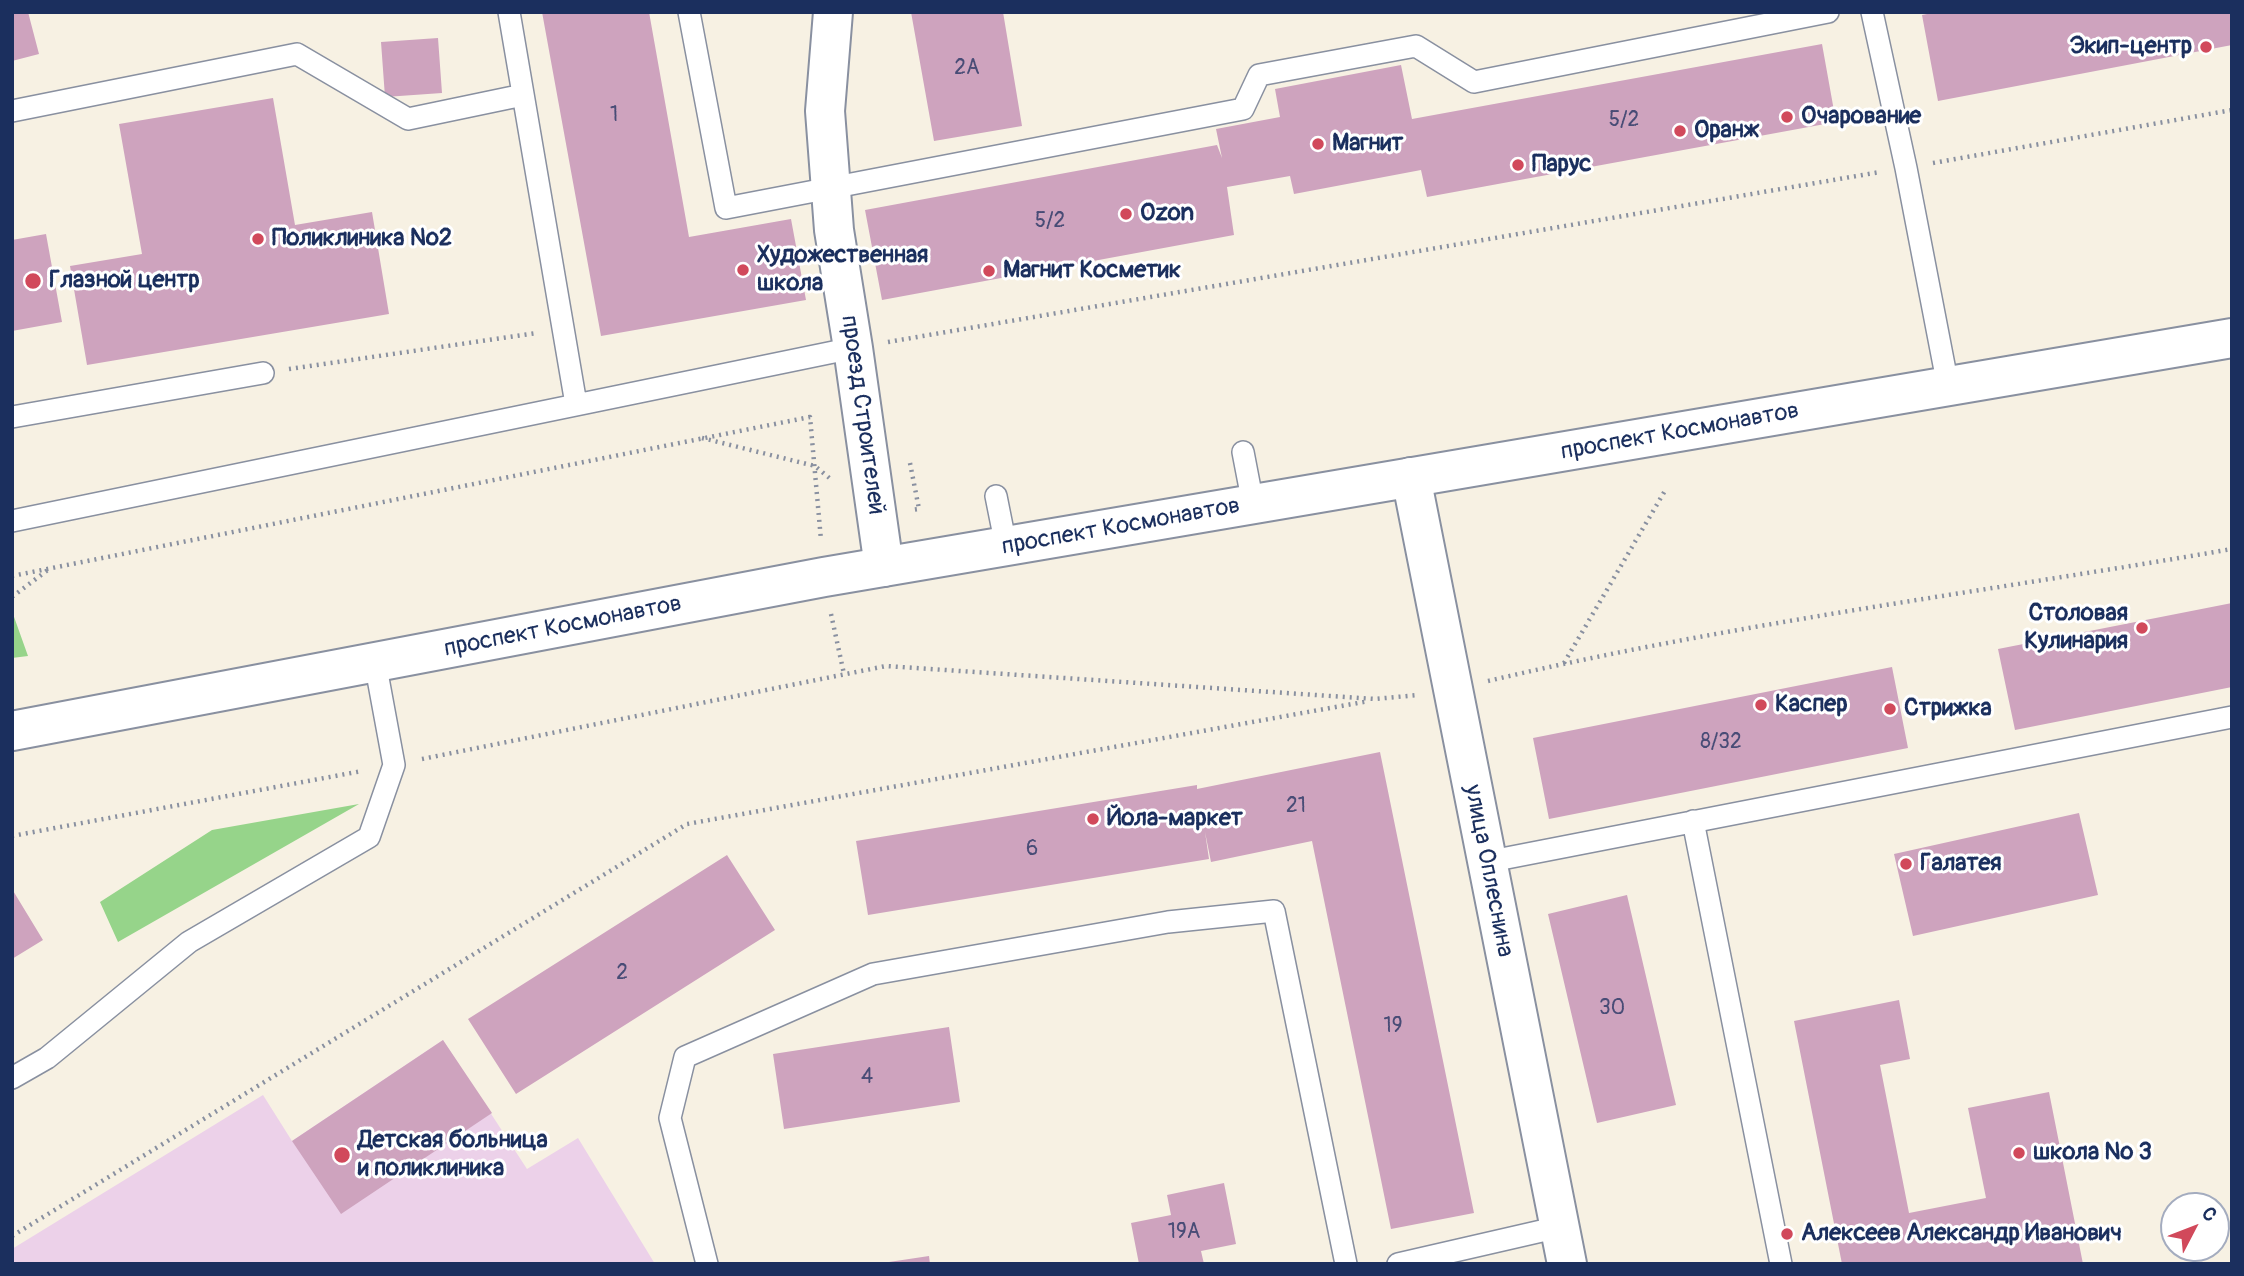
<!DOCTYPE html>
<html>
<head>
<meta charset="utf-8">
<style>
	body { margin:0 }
	#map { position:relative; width:2244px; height:1276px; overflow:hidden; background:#f7f1e3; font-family:Pangolin,sans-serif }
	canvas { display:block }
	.frame { position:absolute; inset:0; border:14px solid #1b2f5e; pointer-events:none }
	.north { position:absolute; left:2160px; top:1192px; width:70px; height:70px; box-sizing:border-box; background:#fff; border:2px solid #a4acbf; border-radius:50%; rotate:48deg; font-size:19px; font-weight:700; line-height:28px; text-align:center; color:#1b2f5e }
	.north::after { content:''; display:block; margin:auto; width:24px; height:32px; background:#d1495b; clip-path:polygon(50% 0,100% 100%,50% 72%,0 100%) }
</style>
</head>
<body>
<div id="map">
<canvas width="2244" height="1276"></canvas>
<div class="frame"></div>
<div class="north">С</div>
</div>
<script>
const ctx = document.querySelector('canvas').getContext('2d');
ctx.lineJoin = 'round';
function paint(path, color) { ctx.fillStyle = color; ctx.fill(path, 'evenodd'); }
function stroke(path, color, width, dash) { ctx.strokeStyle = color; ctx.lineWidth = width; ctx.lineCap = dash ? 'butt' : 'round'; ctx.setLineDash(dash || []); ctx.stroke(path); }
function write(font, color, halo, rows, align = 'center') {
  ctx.font = font + ' Pangolin,sans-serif'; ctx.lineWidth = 6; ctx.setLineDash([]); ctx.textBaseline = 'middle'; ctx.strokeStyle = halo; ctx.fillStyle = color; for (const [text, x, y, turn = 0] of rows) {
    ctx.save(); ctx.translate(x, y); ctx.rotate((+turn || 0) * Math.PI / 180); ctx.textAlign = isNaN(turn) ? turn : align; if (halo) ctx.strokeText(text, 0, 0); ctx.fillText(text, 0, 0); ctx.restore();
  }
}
const built = new Path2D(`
	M443 1040 527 1169 578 1138 655 1264H12V1249L263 1095 292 1141Z`);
const green = new Path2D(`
	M13 614 28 656 12 658Z
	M359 804 118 942 100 902 212 830Z`);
const building = new Path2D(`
	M12 12H28L39 54 12 61Z
	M542 12H649L689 237 791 219 806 300 601 336Z
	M911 12H1003L1022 126 934 141Z
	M1937 12H2232V45L1938 101 1922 15Z
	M438 38 442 93 385 97 381 42Z
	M1822 44 1836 122 1427 197 1421 170 1294 194 1290 176 1227 187 1234 235 882 300 865 210 1217 145 1222 158 1216 129 1280 117 1275 89 1401 65 1412 119Z
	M273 98 295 225 372 212 389 314 87 365 70 266 142 254 119 124Z
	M46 234 62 322 12 331V240Z
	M2232 603V687L2015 730 1998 649Z
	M1892 667 1908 748 1549 819 1533 738Z
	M1380 752 1474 1213 1391 1229 1312 841 1211 862 1205 832 1209 859 868 915 856 841 1197 785V789Z
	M2079 813 2098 895 1913 936 1894 854Z
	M727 855 775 930 516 1094 468 1019Z
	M12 889 43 940 12 959Z
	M1627 895 1676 1105 1597 1123 1548 914Z
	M1899 1000 1910 1059 1880 1065 1909 1213 1986 1198 1968 1108 2049 1092 2083 1264H1842L1794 1021Z
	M949 1027 960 1102 784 1129 773 1054Z
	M443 1040 492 1113 341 1214 292 1141Z
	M1224 1183 1236 1244 1201 1251 1204 1264H1139L1131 1223 1171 1215 1167 1195Z
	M929 1256 930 1264H889V1262Z`);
const path = new Path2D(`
	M1933 163 2232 110
	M888 342 1880 172
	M289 369 537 333
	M702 438 815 466 833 481
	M910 463 919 509 912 510
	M12 576 810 417 821 540
	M12 597 49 569
	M831 614 844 674
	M1564 663 1666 489
	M1488 681C1733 623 1984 592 2232 549
	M422 759 886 666 1375 699 1418 695
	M12 836 362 771
	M12 1236 687 824 1369 701`);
const service = new Path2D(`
	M509 12 576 404
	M689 12 726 208 1243 109 1259 75 1416 46 1474 82 1828 12
	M1872 12 1906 168 1948 386
	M12 111 297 54 408 119 523 95
	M12 417 263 373
	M1243 452 1253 504
	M996 496 1006 546
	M12 521 853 348
	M1693 821 1781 1264
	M1486 862 2232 717
	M12 1078 47 1058 189 942 369 837 394 765 375 662
	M707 1264 670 1118 685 1057 873 974 1168 922 1274 911 1346 1264
	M1398 1264 1559 1227`);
const minor = new Path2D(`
	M833 12 825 111 834 230 853 348 884 567`);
const tertiary = new Path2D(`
	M1411 477 1567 1264`);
const secondary = new Path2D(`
	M12 731 824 577 2232 338`);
const markers = [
	[2206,47,7,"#d1495b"],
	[1787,117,7,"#d1495b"],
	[1680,131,7,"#d1495b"],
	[1318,144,7,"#d1495b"],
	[1518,165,7,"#d1495b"],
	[1126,214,7,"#d1495b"],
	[258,239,7,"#d1495b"],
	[743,270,7,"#d1495b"],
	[989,271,7,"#d1495b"],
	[33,281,9,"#d1495b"],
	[2142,628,7,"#d1495b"],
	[1761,705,7,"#d1495b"],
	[1890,709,7,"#d1495b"],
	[1093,819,7,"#d1495b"],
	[1906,864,7,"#d1495b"],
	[2019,1153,7,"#d1495b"],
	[342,1155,9,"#d1495b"],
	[1787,1234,7,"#d1495b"]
];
const numberNames = [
	["2А",967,69],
	["1",614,116],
	["5/2",1624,121],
	["5/2",1050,222],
	["8/32",1721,743],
	["21",1296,807],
	["6",1032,850],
	["2",622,974],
	["30",1612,1009],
	["19",1393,1027],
	["4",867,1078],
	["19А",1184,1233]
];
const poiNames = [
	["Экип-центр",2192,47,"right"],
	["Очарование",1801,117],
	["Оранж",1694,131],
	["Магнит",1332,144],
	["Парус",1532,165],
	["Ozon",1140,214],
	["Поликлиника №2",272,239],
	["Художественная",757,256],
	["школа",757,284],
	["Магнит Косметик",1003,271],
	["Глазной центр",49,281],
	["Столовая",2128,614,"right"],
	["Кулинария",2128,642,"right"],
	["Каспер",1775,705],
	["Стрижка",1904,709],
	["Йола-маркет",1107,819],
	["Галатея",1920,864],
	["Детская больница",358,1141],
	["и поликлиника",358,1169],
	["школа № 3",2033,1153],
	["Алексеев Александр Иванович",1801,1234]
];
const streetNames = [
	["проезд Строителей",862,415,82],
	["проспект Космонавтов",1680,432,-10],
	["проспект Космонавтов",1121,527,-10],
	["проспект Космонавтов",563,627,-11],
	["улица Оплеснина",1488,871,79]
];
paint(built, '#ecd1e9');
paint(green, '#96d48a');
paint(building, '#cea3be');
stroke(service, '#8990a0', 24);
stroke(minor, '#8990a0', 42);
stroke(tertiary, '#8990a0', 42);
stroke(secondary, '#8990a0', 42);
stroke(path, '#8990a0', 4.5, [2, 5]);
stroke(service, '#fff', 21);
stroke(minor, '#fff', 38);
stroke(tertiary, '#fff', 38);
stroke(secondary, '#fff', 38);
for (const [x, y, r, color] of markers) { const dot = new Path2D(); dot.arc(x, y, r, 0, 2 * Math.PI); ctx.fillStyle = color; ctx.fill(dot); stroke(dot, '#fff', 2.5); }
write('21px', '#484c76', null, numberNames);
write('bold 24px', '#1b2f5e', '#fff', poiNames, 'left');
write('24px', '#1b2f5e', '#fff', streetNames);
</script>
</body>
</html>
